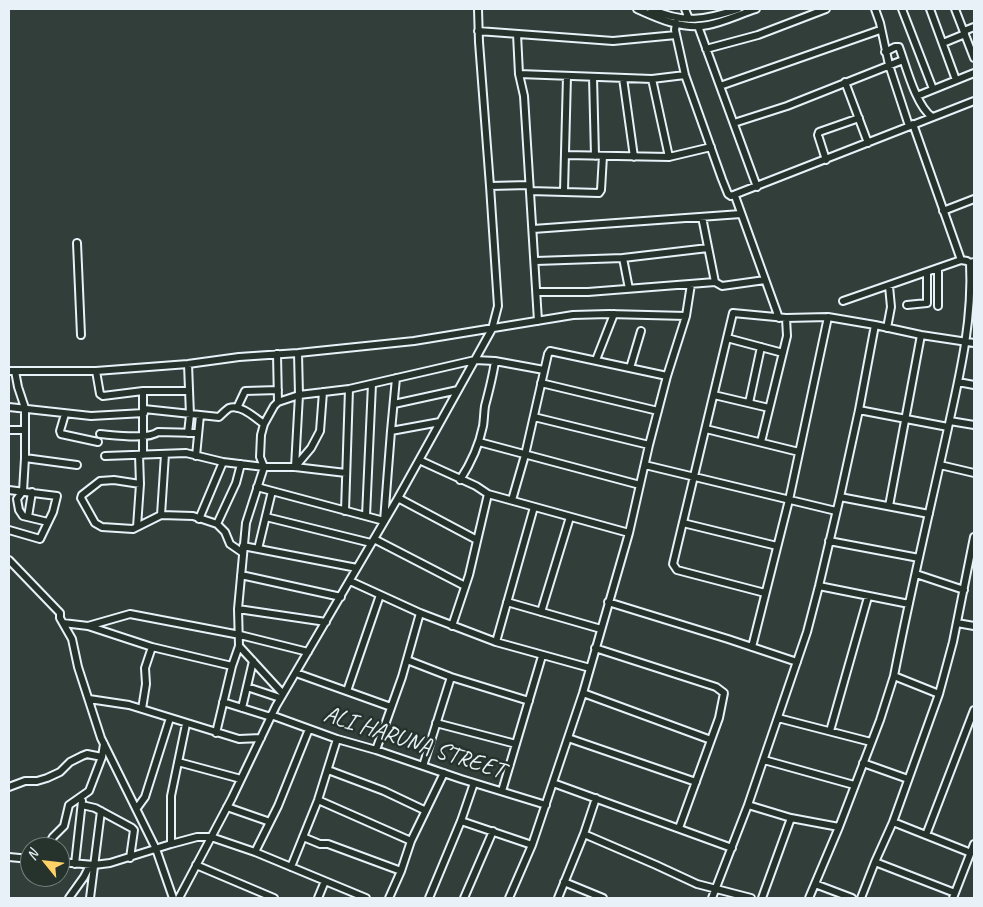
<!DOCTYPE html>
<html>
<head>
<meta charset="utf-8">
<style>
	body { margin:0 }
	#map { position:relative; width:983px; height:907px; overflow:hidden; background:#323e39; font-family:Caveat,sans-serif }
	canvas { display:block }
	.frame { position:absolute; inset:0; border:10px solid #e8f1f8; pointer-events:none }
	.north { position:absolute; left:20px; top:837px; width:50px; height:50px; box-sizing:border-box; background:#26332d; border:1px solid #747f7e; border-radius:50%; rotate:299deg; font-size:14px; font-weight:700; line-height:20px; text-align:center; color:#e8f1f8 }
	.north::after { content:''; display:block; margin:auto; width:18px; height:22px; background:#ffd166; clip-path:polygon(50% 0,100% 100%,50% 72%,0 100%) }
</style>
</head>
<body>
<div id="map">
<canvas width="983" height="907"></canvas>
<div class="frame"></div>
<div class="north">N</div>
</div>
<script>
const ctx = document.querySelector('canvas').getContext('2d');
ctx.lineJoin = 'round';
function stroke(path, color, width, dash) { ctx.strokeStyle = color; ctx.lineWidth = width; ctx.lineCap = dash ? 'butt' : 'round'; ctx.setLineDash(dash || []); ctx.stroke(path); }
function write(font, color, halo, rows, align = 'center') {
  ctx.font = font + ' Caveat,sans-serif'; ctx.lineWidth = 5; ctx.setLineDash([]); ctx.textBaseline = 'middle'; ctx.strokeStyle = halo; ctx.fillStyle = color; for (const [text, x, y, turn = 0] of rows) {
    ctx.save(); ctx.translate(x, y); ctx.rotate((+turn || 0) * Math.PI / 180); ctx.textAlign = isNaN(turn) ? turn : align; if (halo) ctx.strokeText(text, 0, 0); ctx.fillText(text, 0, 0); ctx.restore();
  }
}
const minor = new Path2D(`
	M637 9C659 19 683 30 708 25 724 22 740 14 756 9
	M651 9C684 24 705 20 738 9
	M685 9 689 19
	M875 9 880 23 889 65 909 126
	M902 9 933 89
	M930 9 956 80
	M955 9 974 58
	M676 23 675 30 685 75 722 179 728 194 731 196 974 101
	M698 26 757 187
	M478 31 613 41 676 35
	M964 31 974 27
	M517 34 519 74 524 96 538 321
	M943 43 965 34
	M706 49 758 35 826 9
	M885 52 895 47H899C906 66 916 106 932 117
	M519 74 652 79 685 75
	M593 77 595 156
	M623 78 634 157
	M652 79 669 157
	M845 82 868 143
	M720 86 880 30
	M917 96 974 73
	M734 123 787 106 903 60
	M913 124 961 260
	M565 155 669 157 711 147
	M826 160 818 135 819 132 859 118
	M490 186 529 185
	M530 191 599 193 601 190 603 156
	M564 191 567 76
	M735 196 779 318
	M943 211 974 199
	M702 217 715 282
	M533 229 741 214
	M77 243 81 335
	M623 258 629 289
	M536 261 623 258 708 248
	M938 268V306
	M537 292H588L715 282 722 286 765 280
	M843 301 961 260 967 261 970 263 974 262
	M907 305 927 303V272
	M887 328 891 307 889 286
	M727 338 783 353
	M277 354 278 402
	M596 360 614 314
	M630 368 641 331
	M9 371H96L188 364 239 357 298 353 414 341 573 315 609 314 686 316
	M15 371 18 387 25 408V458L23 491 17 499 19 510 23 516 48 522
	M96 371 100 394 103 396 143 391H189
	M958 382 974 385
	M541 383 658 411
	M143 391V455
	M714 395 769 408
	M749 403 761 347
	M394 404 458 390
	M9 407 91 416 144 413
	M237 408 245 391 278 390
	M144 409 219 417C222 414 226 410 229 408 241 404 255 418 264 424
	M859 410 948 427
	M65 414 60 431 61 434 98 442
	M534 417 649 445
	M950 421 974 425
	M706 429 799 452
	M9 430H25
	M391 431 396 378
	M188 433 190 415 188 364
	M100 434C113 435 148 440 158 432L198 433
	M479 442 640 485
	M761 442 787 336 786 318
	M105 456 186 453 223 462 264 467H295L346 473
	M196 456 200 415
	M25 458 77 465
	M419 460 476 486 488 494 629 533
	M645 465 836 511
	M940 465 974 473
	M295 467 299 395 298 353
	M295 467 311 448 320 431 323 392
	M460 480C471 463 479 446 483 426 484 420 484 413 485 406 489 391 493 376 495 361
	M140 484 114 480 100 481 82 495 81 498 95 523 102 527 133 529 161 515 193 516 217 524 225 532 230 544 243 553
	M257 487 384 521 391 431 440 422
	M9 490 57 496 53 512 40 539 9 530
	M840 497 929 514
	M398 498 477 540
	M512 500 525 455 548 354 550 351 667 376
	M889 506 921 335
	M345 511 349 389
	M161 515 165 454
	M366 516 372 384
	M28 517 32 492
	M266 517 371 543
	M199 519 223 462
	M683 523 777 546
	M217 524 236 483 241 464
	M137 527 140 484 139 455
	M374 539 465 586
	M829 541 919 558
	M243 546 357 568
	M258 549 272 491
	M9 560 60 613V618L72 639 78 667 101 738 156 849 173 898
	M916 574 964 590
	M241 575 341 597
	M350 581 420 613 496 642 590 668
	M819 586 909 604
	M765 593 677 570 673 564 733 313 786 318 828 317 875 325 921 335 974 343
	M507 602 601 629
	M608 602 728 639 797 662
	M238 609 326 622
	M541 612 570 517
	M63 623 88 626 152 647 232 666
	M957 623 974 626
	M88 626 130 614 240 635 308 652
	M452 626 469 575 488 494
	M496 642 534 507
	M239 646 283 694
	M752 647 789 500 828 317
	M595 648 716 687 724 693 719 718 679 828
	M407 660 451 677 529 701
	M296 673 391 707
	M894 676 939 694
	M247 687 280 698
	M347 691 380 595
	M583 693 711 740
	M89 699 129 705 239 739 261 738
	M223 702 271 717
	M242 708 253 661
	M142 709 146 684 145 668 152 647
	M271 715 337 739 376 750 461 779 546 805
	M778 718 871 742
	M436 723 516 744
	M830 731 868 597
	M216 733 232 666 239 646 238 609 246 523 264 467 260 457 261 435 264 424 274 406 278 402 299 395 349 389 475 360 495 361 544 370
	M568 738 696 782
	M376 750 402 677 420 613
	M764 760 854 785
	M178 762 241 779
	M863 763 908 779
	M423 766 451 677
	M328 770 384 791 424 810
	M553 783 732 848
	M9 787 25 781H37L47 778 60 772 70 762 82 756 87 754 102 757
	M502 791 542 656
	M318 800 411 841
	M82 805 95 808 132 828 134 830 130 858
	M748 805 791 818 839 827
	M227 807 270 822
	M137 808 145 797 170 718
	M461 821 532 845
	M893 822 971 853
	M584 834 596 798
	M926 835 974 710
	M303 837 320 844H328L401 871
	M171 844V796L186 724
	M47 847 53 837 64 826 69 805 89 791 102 757 104 744
	M255 852 278 806 309 729
	M9 857 30 859
	M60 862 94 865 110 863 171 844 197 837H211L255 852 366 898
	M875 862 955 893
	M75 864 82 801
	M196 865 274 898
	M291 867 318 800 337 739
	M564 882 603 898
	M815 884 852 898
	M69 898 84 877 90 865
	M90 898 101 811
	M179 898 232 798 276 706 398 498 492 329 498 306 490 186 479 42 478 9
	M318 898 325 881
	M389 898 401 871 411 841 444 773
	M429 898 461 821 474 783
	M464 898 493 831
	M509 898 532 845 583 693 629 533 649 445 667 376 686 316 691 284
	M558 898 584 834 656 865 697 884 751 898
	M712 898 748 805 807 632 819 586 840 497 859 410 875 325
	M762 898 791 818
	M809 898 839 827 880 720 894 676C910 593 930 510 948 428 960 374 973 319 970 263
	M861 898 875 862 893 822 939 694 953 642 974 537
	M953 898 974 844`);
const streetNames = [
	["ALI HARUNA STREET",414,743,18]
];
stroke(minor, '#e8f1f8', 10);
stroke(minor, '#26332d', 6);
write('24px', '#e8f1f8', '#26332d', streetNames);
</script>
</body>
</html>
